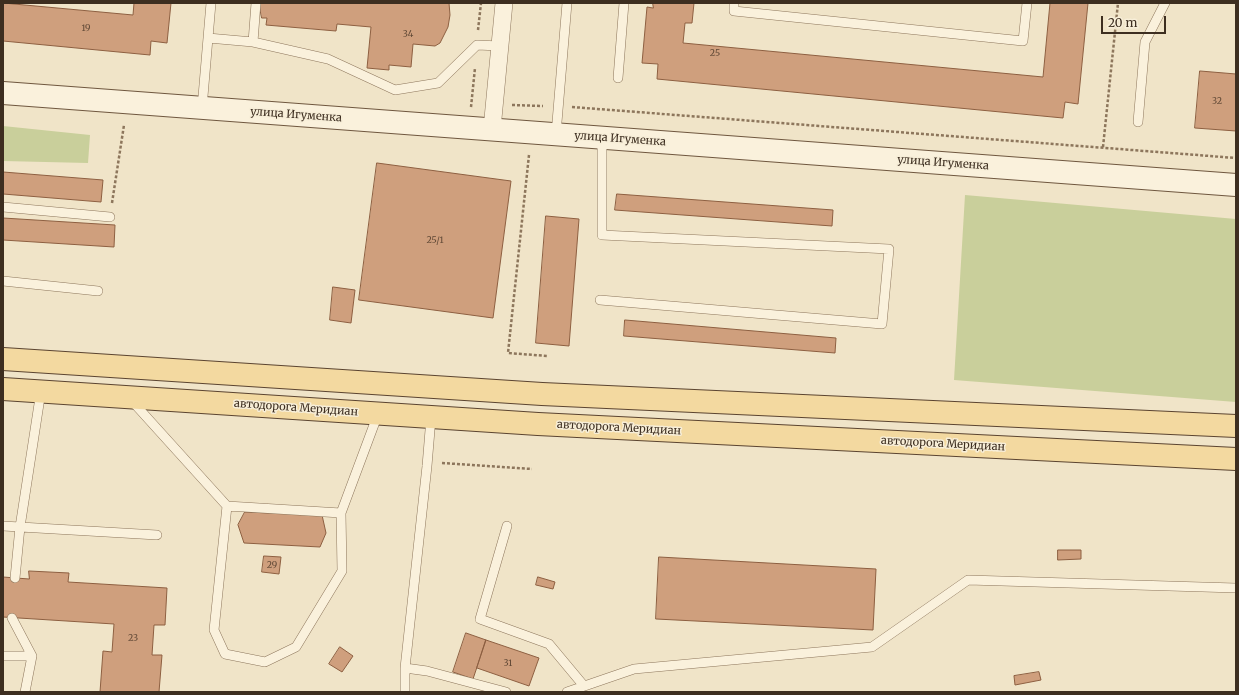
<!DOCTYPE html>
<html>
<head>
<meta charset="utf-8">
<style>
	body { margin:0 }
	#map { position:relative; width:1239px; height:695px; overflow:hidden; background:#f0e4c8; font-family:Merriweather,serif }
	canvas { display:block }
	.frame { position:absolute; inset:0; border:4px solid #3d2e20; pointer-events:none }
	.scale { position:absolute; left:1101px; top:16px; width:65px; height:18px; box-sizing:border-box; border:2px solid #3d2e20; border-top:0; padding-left:5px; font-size:12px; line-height:14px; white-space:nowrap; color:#3d2e20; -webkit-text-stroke:3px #f7eed8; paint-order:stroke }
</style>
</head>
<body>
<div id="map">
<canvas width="1239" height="695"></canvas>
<div class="frame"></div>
<div class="scale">20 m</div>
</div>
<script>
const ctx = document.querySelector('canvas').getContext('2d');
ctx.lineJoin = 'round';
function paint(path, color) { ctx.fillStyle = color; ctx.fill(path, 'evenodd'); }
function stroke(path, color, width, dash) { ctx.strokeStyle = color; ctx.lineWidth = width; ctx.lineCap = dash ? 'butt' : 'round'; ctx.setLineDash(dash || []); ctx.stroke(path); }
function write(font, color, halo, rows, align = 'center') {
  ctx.font = font + ' Merriweather,serif'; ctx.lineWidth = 3; ctx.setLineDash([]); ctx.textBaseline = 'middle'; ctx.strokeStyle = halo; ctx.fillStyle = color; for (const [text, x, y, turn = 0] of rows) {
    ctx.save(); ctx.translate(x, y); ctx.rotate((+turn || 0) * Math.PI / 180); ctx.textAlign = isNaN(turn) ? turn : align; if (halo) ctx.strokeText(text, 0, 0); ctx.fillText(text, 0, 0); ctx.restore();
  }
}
const green = new Path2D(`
	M3 126 90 135 88 163 3 161Z
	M965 195 1236 219V402L954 380Z`);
const building = new Path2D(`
	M3 3 133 15 134 3H171L167 43 151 41 150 55 3 41Z
	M259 3H449L450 15 448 27 440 43 435 46 413 44 411 67 389 65V70L367 68 371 27 337 24 336 31 266 25 267 18H262Z
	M653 3H694L692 23H685L683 43 1043 77 1050 3H1088L1078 104 1065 102 1063 118 657 79 658 64 642 63 647 7 653 8Z
	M1200 71 1236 74V131L1195 128Z
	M377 163 511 181 493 318 359 300Z
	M3 172 103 180 101 202 3 194Z
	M617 194 833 210 832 226 615 210Z
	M546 216 579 219 569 346 536 343Z
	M3 218 115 225 114 247 3 240Z
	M333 287 355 290 351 323 330 320Z
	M625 320 836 338 835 353 624 336Z
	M245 512 322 515 326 533 320 547 244 543 238 525Z
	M1058 550H1081V559L1058 560Z
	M264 556 281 557 279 574 262 572Z
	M659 557 876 569 873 630 656 619Z
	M29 571 69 573 68 582 167 588 165 625H154L152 655H162L159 692H100L103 651 112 652 114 624 3 617V577L29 579Z
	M538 577 555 582 553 589 536 585Z
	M466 633 486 640 473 679 453 672Z
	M486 640 539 658 529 686 477 668Z
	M340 647 353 656 342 672 329 664Z
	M1039 672 1041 680 1015 685 1014 676Z`);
const path = new Path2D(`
	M478 30 481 3
	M512 105 543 106
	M471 107 475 68
	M572 107 1236 158
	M1103 147 1118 3
	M529 155 508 353 547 356
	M112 203 124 125
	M442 463 532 469`);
const lane = new Path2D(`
	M734 3V11L1023 41 1027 3
	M208 38 253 42 328 59 395 90 438 83 477 45 500 46
	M253 42 256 3
	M618 78 624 3
	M202 108 211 3
	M1138 122 1145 42 1165 3
	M556 134 567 3
	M3 207 110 217
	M3 281 98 291
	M600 300 882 324 889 249 602 235V137
	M132 401 227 506 341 513 378 414
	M227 506 214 630 225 654 265 662 296 647 342 571 341 513
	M3 526 157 535
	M507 526 480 619 549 644 584 686
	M15 578 20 527 41 391
	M12 618 32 656 25 692
	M3 656H32
	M405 668 427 671 506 692
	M405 692V668L427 466 431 418
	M567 692 634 669 872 647 968 580 1236 588`);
const street = new Path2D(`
	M492 129 504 3`);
const secondary = new Path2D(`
	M3 93 1236 185`);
const primary = new Path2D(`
	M3 359 542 394 1236 426
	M3 389 538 424 1236 459`);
const numberNames = [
	["19",86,28],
	["34",408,34],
	["25",715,53],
	["32",1217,101],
	["25/1",435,240],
	["29",272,565],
	["23",133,638],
	["31",508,663]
];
const streetNames = [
	["улица Игуменка",296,115,4],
	["улица Игуменка",620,139,4],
	["улица Игуменка",943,163,4],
	["автодорога Меридиан",296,408,4],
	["автодорога Меридиан",619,428,3],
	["автодорога Меридиан",943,444,3]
];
paint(green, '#c9cf9b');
paint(building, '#cf9f7d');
stroke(building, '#8d5f41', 1);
stroke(lane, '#8d765c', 10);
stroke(street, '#8d765c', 18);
stroke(secondary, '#6f573f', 24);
stroke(primary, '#5b4430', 24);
stroke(path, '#8d765c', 2.5, [3, 2]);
stroke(lane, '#faf1dc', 9);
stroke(street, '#faf1dc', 17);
stroke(secondary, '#faf1dc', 22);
stroke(primary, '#f3d9a0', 22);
write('9px', '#624a37', null, numberNames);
write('11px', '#3d2e20', '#f7eed8', streetNames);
</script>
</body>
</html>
